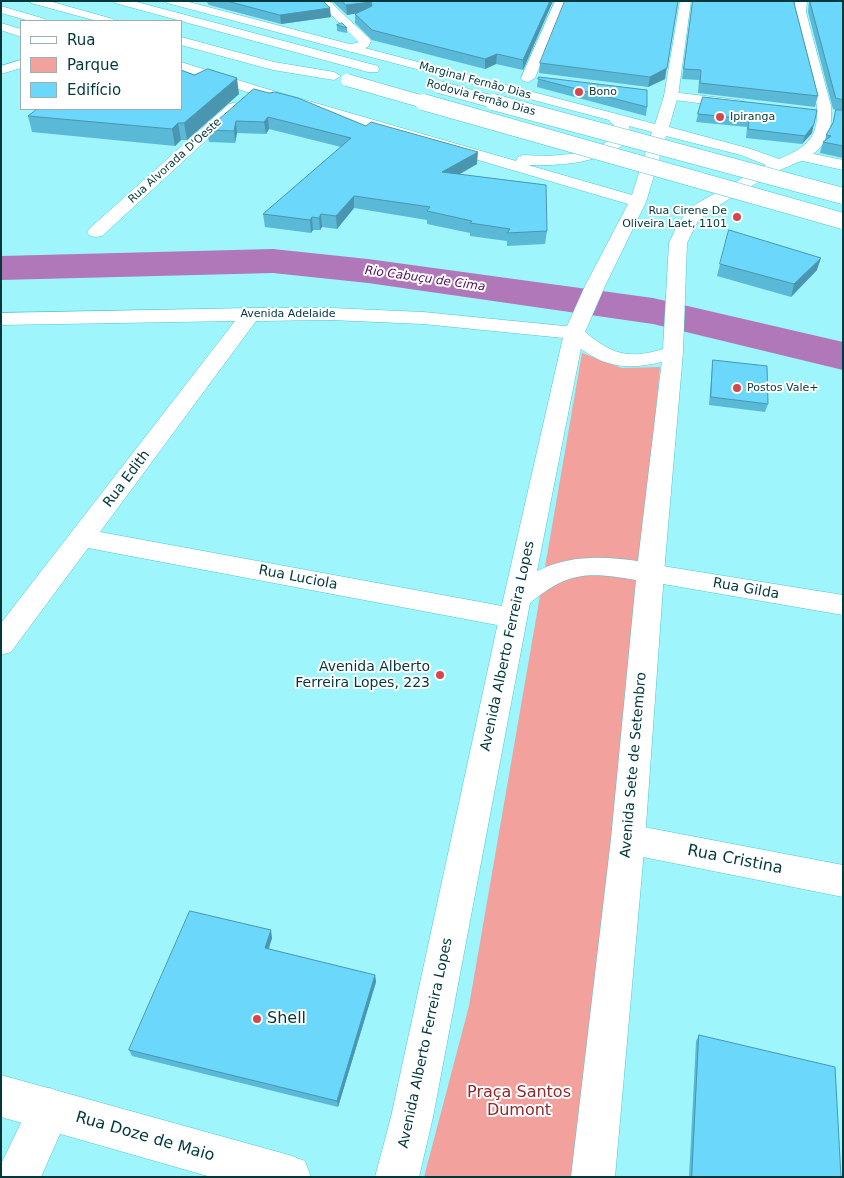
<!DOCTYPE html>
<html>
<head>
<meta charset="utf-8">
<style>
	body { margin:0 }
	#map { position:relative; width:844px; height:1178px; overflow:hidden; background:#9ef5fc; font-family:"DejaVu Sans",sans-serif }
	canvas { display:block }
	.frame { position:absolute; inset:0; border:2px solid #01383c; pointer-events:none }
	.legend { position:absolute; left:20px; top:20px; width:162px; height:90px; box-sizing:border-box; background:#fff; border:1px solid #99afb1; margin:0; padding:6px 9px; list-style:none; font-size:15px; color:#01383c }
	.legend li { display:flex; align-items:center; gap:10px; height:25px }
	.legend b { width:25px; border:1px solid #99afb1 }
</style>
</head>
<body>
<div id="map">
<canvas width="844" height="1178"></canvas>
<div class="frame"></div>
<ul class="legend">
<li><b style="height:6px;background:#fff"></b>Rua</li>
<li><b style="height:14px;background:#f2a19d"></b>Parque</li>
<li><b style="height:14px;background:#6ad7fb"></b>Edifício</li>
</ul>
</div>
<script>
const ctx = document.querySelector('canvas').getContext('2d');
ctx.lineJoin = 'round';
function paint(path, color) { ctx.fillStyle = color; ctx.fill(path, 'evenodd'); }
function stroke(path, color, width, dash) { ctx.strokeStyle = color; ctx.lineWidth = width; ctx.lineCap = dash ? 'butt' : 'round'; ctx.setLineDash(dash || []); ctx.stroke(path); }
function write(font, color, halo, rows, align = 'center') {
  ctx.font = font + ' "DejaVu Sans",sans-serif'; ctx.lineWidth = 4; ctx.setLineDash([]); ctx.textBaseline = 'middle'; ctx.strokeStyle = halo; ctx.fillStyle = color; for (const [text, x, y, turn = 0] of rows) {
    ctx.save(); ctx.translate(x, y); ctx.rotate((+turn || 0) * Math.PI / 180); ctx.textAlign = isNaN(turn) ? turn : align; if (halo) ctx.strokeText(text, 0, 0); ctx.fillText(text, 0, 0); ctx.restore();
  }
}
const green = new Path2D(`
	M582 353 622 368 660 367 584 1177H424L469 1006Z`);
const river = new Path2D(`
	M273 249 368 259 653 298 843 342V370L653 324 368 283 273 273 1 280V256Z`);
const street = new Path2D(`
	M317 1H329L369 38 371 41 368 47 352 52 348 51 346 48 348 45 359 42Z
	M555 1H566L535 78 528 82 523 81 521 78Z
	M1 23 21 29V37L1 30Z
	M21 60V68L1 74V66Z
	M234 103 239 104 241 107 239 110 102 236 96 237 90 236 87 232 90 228 229 104Z
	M799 151 843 160V170L794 159 791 156 794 153Z
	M251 308H331L423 312 574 327 581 329 584 333 581 337 574 339 423 324 331 320 256 321 100 532 513 608 523 611 527 618 523 625 513 628 88 548 11 652 1 655V623L235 321 1 325V313Z
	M650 564 843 595V615L640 580 636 573 640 566Z
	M628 824 843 865V897L628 854 616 850 611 839 616 828Z
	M50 1088 65 1094 71 1109 41 1177H1V1164L35 1094Z`);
const secondary = new Path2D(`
	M671 92 739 100 746 104 739 108 666 99 664 96Z
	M574 327 581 329 584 333 537 571C570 555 602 556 638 561L663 352 666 348 673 346 680 348 683 352 664 573 645 839 615 1177H571L611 839 636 580C587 572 569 571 530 603L433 1117 419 1177H375L391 1117 499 618 564 333 567 329Z
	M1 1075 289 1155 305 1161 311 1177H211L1 1117Z`);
const primary = new Path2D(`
	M166 1H185L655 124 664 96 680 1H691L678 96 669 127 751 149 779 159C807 147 819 138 817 106L794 12 795 1H807L806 12 831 106C832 122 831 136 819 149 808 160 792 164 778 171 754 184 731 198 708 212L698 221 687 243 683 352 680 356C646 368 615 373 584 351 577 346 569 340 564 333L585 286 628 204 250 93 181 70V62L260 87 516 161 518 157 523 155C556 157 589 156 616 136V128L609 120 167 3ZM629 126 652 132 632 195 528 165C563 166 600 163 629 141L631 138ZM666 136 741 155 766 165 696 204 685 214 675 230 669 243 663 349C628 360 612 354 585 332L605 286 646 202Z
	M1 6 45 19 47 21H30L1 13Z`);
const highway = new Path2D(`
	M30 1H49L113 19 115 21H97L31 3Z
	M114 1H133L378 66 379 69 378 72H368L115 3Z
	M181 37 274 62 334 72 341 76 334 80 273 70 181 45Z`);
const highwayBridgeFar1 = new Path2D(`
	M347 80 427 103
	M439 87 497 103`);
const highwayBridge = new Path2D(`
	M423 102 843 221
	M493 102 843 196`);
const wall = new Path2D(`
	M206 1H323L331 17 281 24 209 5Z
	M332 1H553L523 70 496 64 485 69 372 40 355 23V13L347 15Z
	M693 1 794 3 818 96 815 107 698 93 699 80 682 79Z
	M809 1H843V158L820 153 823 142 825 141 826 135 832 126 836 110 833 109 808 12Z
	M337 25 347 28V33L337 31Z
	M540 63 665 79 648 87 539 73Z
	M538 79 647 107 646 116 537 87Z
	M254 89 366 126 477 164 460 174 547 231 545 244 507 246V241L470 236V233L427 224V220L354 208 337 229 322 227 320 230H313L311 233 265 227 263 214 341 147 269 129 266 134 237 133 235 143 209 142 207 130Z
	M239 94 187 140H181L175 146 32 132 28 116Z
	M703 97 812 133 802 144 746 138 747 127 696 122 698 114Z
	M720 264 817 270 791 297 717 276Z
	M713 360 768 404 765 412 709 405 712 368Z
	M272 938 269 949 375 975 376 982 338 1107 132 1056 129 1050Z
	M699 1035 841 1177H689L696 1041Z`);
const shadedWall = new Path2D(`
	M550 1H553L523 70V60Z
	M678 1 665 79 648 87 650 77Z
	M371 2V11L347 15 346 5Z
	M330 8 331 17 281 24 280 15Z
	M497 54 496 64 485 69V59Z
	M237 78 239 94 187 140 184 123Z
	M268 117 269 129 266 134 264 122Z
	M236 121 237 133 235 143 234 131Z
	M178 123 181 140 175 146 172 129Z
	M814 124 812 133 802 144 805 136Z
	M478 152 477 164 442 184V172Z
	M354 196V208L337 229 336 216Z
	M321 214 322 227 320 230 319 218Z
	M312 217 313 230 311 233 310 220Z
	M821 258 817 270 791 297 794 284Z
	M271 930 272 938 266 955 265 948Z
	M375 975 376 982 338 1107 337 1101Z`);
const building = new Path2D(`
	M227 1H323L330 8 280 15Z
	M342 1H550L523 60 497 54 485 59 372 30 355 14 372 6 371 2 346 5Z
	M565 1H678L667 68 650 77 540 63Z
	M693 1H795L794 3 818 96 700 83 701 70 684 69Z
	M810 1H843V100L836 98Z
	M342 23 347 28 337 25Z
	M208 69 237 78 184 123H178L172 129 28 116 37 109H181V70L194 75Z
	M539 77 647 90V107L538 79Z
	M254 89 269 93 275 92 298 98 366 126 371 122 478 152 442 172 546 185 547 231 507 233 510 229 470 223 472 221 427 211 430 207 354 196 336 216 321 214 319 218 312 217 310 220 263 214 351 138 268 117 264 122 236 121 234 131 207 130Z
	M703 97 817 110 814 124 805 136 748 129 749 119 698 114Z
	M836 110H843V146L823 142 831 136 826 135 833 123Z
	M729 230 821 258 794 284 720 264Z
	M713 360 767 366 768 404 711 397Z
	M190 911 271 930 265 948 375 975 337 1101 129 1050Z
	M699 1035 835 1067 841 1177H692Z`);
const markers = [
	[579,92,5,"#d6464c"],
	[720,117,5,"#d6464c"],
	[737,217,5,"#d6464c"],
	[737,388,5,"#d6464c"],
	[440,675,5,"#d6464c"],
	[257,1019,5,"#d6464c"]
];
const farStreetnames = [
	["Marginal Fernão Dias",475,81,15],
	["Rodovia Fernão Dias",481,98,15],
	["Rua Alvorada D'Oeste",175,161,-42],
	["Avenida Adelaide",288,314]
];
const farPoinames = [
	["Bono",589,92],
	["Ipiranga",730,117],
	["Rua Cirene De",727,211,"right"],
	["Oliveira Laet, 1101",727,224,"right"],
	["Postos Vale+",747,388]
];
const farWaternames = [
	["Rio Cabuçu de Cima",425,279,8]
];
const streetNames = [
	["Rua Edith",127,479,-53],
	["Rua Luciola",298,578,11],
	["Rua Gilda",746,589,10],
	["Avenida Alberto Ferreira Lopes",508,646,-78],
	["Avenida Sete de Setembro",634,765,-85],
	["Avenida Alberto Ferreira Lopes",426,1043,-78]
];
const poiNames = [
	["Avenida Alberto",430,667],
	["Ferreira Lopes, 223",430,683]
];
const nearStreetnames = [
	["Rua Cristina",735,860,11],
	["Rua Doze de Maio",145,1137,16]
];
const nearPoinames = [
	["Shell",267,1019]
];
const nearParknames = [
	["Praça Santos",519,1093],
	["Dumont",519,1111]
];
paint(green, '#f2a19d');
paint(river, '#b078b8');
stroke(street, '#50c6cf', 1);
stroke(secondary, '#50c6cf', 1);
stroke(primary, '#50c6cf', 1);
stroke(highway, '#50c6cf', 1);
paint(street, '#fff');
paint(secondary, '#fff');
paint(primary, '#fff');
paint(highway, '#fff');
stroke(highwayBridgeFar1, '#50c6cf', 13, []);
stroke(highwayBridge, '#50c6cf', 17, []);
stroke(highwayBridgeFar1, '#fff', 12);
stroke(highwayBridge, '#fff', 16);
paint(wall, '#5bb9d8');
paint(shadedWall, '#4a96b0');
paint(building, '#6ad7fb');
stroke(building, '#4a96b0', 1);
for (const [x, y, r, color] of markers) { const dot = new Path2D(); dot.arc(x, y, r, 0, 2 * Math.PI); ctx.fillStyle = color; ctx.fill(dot); stroke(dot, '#fff', 2); }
write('11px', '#01383c', '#fff', farStreetnames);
write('11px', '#01383c', '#fff', farPoinames, 'left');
write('italic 12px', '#540b5d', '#fff', farWaternames);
write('14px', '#01383c', '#fff', streetNames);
write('14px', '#01383c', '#fff', poiNames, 'right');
write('16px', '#01383c', '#fff', nearStreetnames);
write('16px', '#01383c', '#fff', nearPoinames, 'left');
write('16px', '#91272c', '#fff', nearParknames);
</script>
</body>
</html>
